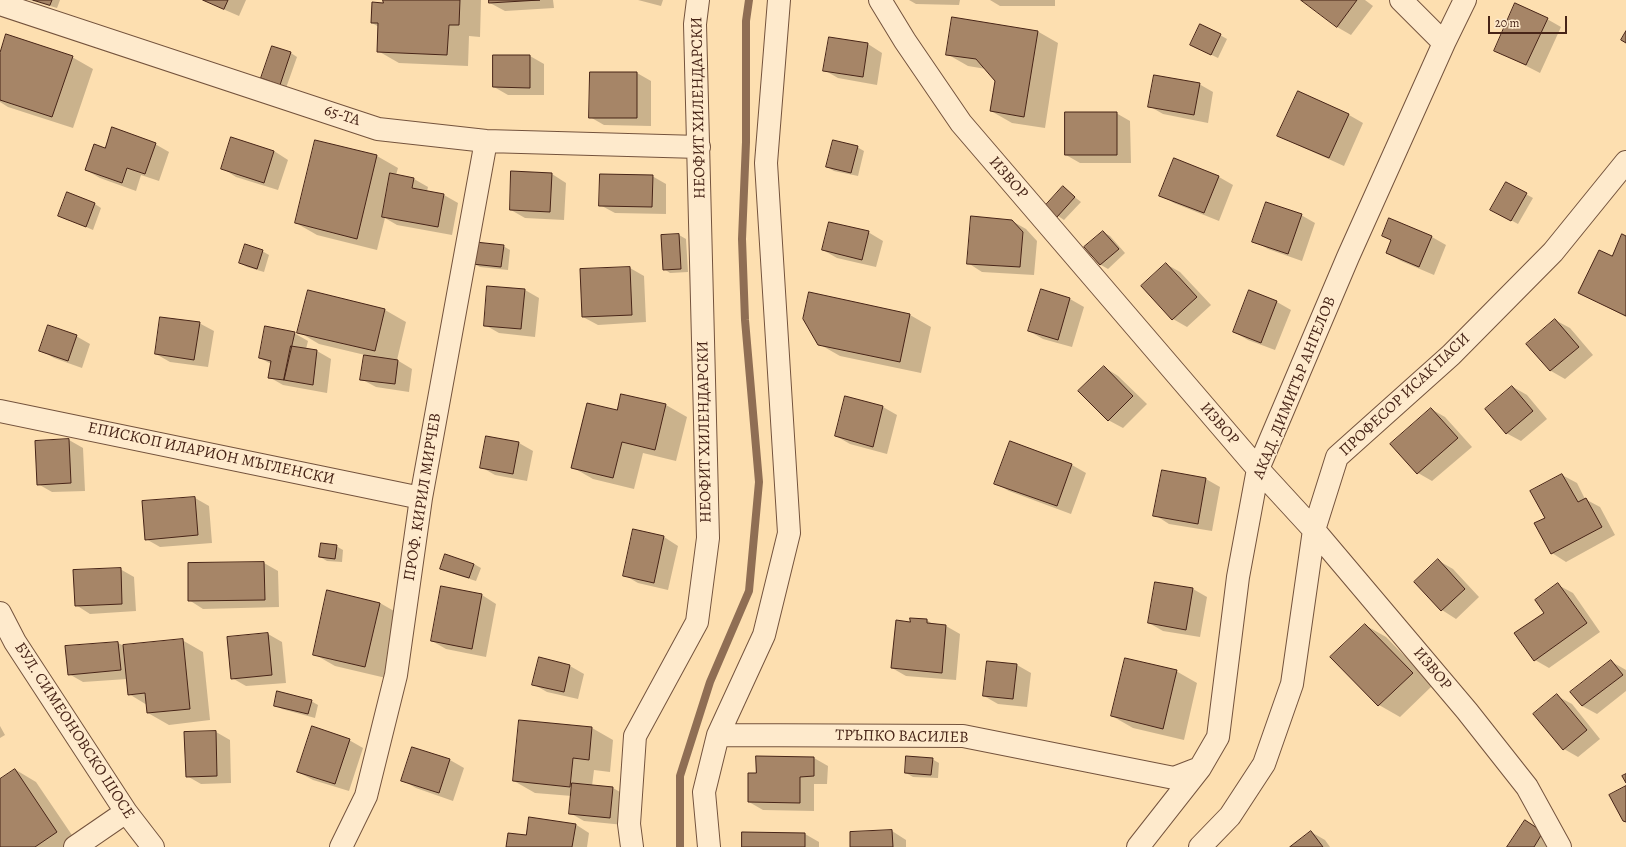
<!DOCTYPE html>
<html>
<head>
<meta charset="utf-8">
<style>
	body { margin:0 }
	#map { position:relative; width:1626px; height:847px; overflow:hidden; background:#fddfb0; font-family:Alegreya,serif }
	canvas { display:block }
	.scale { position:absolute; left:1488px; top:16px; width:79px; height:18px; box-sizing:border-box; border:2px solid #472417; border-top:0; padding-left:5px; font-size:12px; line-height:14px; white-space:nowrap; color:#472417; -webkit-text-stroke:3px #feeacc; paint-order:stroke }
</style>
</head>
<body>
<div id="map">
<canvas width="1626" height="847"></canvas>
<div class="scale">20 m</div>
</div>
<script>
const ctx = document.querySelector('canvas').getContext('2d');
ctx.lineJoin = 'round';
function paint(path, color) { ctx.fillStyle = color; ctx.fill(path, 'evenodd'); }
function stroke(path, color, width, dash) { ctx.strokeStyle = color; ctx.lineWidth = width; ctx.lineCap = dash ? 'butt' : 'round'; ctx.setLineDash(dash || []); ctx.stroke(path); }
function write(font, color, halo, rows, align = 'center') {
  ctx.font = font + ' Alegreya,serif'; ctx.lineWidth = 3; ctx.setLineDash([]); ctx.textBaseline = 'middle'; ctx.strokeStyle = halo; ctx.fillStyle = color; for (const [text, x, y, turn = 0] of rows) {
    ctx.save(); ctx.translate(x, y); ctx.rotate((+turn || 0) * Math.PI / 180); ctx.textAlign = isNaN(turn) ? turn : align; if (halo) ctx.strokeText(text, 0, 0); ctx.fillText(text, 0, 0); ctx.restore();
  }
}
const shadow = new Path2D(`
	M29 0H60L57 8Z
	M202 0H246L239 16Z
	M384 0H481L480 37 469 36 468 66 399 63 378 51 379 27 372 23 384 4Z
	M490 0H553L554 8 505 11 490 3Z
	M638 0H663L661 6Z
	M909 0H960L959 5 916 4Z
	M990 0H1055V6H1000Z
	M1302 0H1365L1373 6 1351 35 1337 27Z
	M1547 19 1561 27 1540 73 1495 50Z
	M1037 31 1058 43 1045 128 1012 123 991 111 996 81 986 69 968 66 947 54Z
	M1220 35 1227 39 1218 58 1191 45Z
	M830 38 868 44 882 53 877 85 838 78 824 70Z
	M291 53 297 57 286 88 262 78Z
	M0 56 72 57 93 69 73 128 8 107 0 102Z
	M494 56H530L544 64V95H508L494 87Z
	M637 73 651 81V126L604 125 590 117Z
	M1199 84 1213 92 1208 123 1163 114 1149 106Z
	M1298 92 1349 115 1363 123 1344 166 1293 143 1279 135Z
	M1116 113 1130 121 1131 163H1080L1066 155Z
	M316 141 377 156 398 168 396 175 414 179 428 187 427 191 444 195 458 203 452 235 397 225 385 218 377 250 317 235 296 223Z
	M155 144 169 152 159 181 141 175 136 191 100 178 86 170 105 149Z
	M857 147 864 151 858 176 834 171 827 167Z
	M274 151 288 160 278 190 236 177 222 168Z
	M552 174 566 183 564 220 525 218 511 210Z
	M652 176 666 184V214L615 213 600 205Z
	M1219 177 1233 185 1219 221 1174 203 1160 195Z
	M1506 183 1533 198 1518 224 1492 210Z
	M1063 188 1081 202 1064 220 1058 216Z
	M95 204 101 208 93 230 59 215Z
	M1301 215 1315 223 1302 261 1268 249 1254 241Z
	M1389 220 1432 237 1446 245 1434 275 1401 261 1387 253 1392 241 1383 235Z
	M1012 221 1026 229 1037 241 1034 275 982 272 968 263Z
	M868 232 883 241 876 267 837 258 823 250Z
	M1103 232 1110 236 1125 253 1108 269 1101 265 1086 247Z
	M679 235 686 239 688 272 670 273 664 269 662 236Z
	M1626 237V317L1580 293 1612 257Z
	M503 246 510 250 508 270 480 267 473 263Z
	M262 251 269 255 264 272 247 267 240 263Z
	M1166 264 1180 272 1211 305 1187 327 1173 319Z
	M630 268 644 276 646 322 598 325 583 317Z
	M525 290 539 298 535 337 499 333 485 325Z
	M1041 290 1070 299 1084 307 1072 347 1043 339 1029 331Z
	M1249 291 1277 302 1291 310 1275 350 1248 340 1234 332Z
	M308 292 385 310 406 322 397 360 412 369 409 392 376 387 361 379 365 355 319 344 299 332Z
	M809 293 910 315 931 327 921 373 840 356 819 344Z
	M1555 320 1570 328 1593 355 1565 379 1551 371 1528 344Z
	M199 323 214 331 208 367 170 362 156 354Z
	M294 333 308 341 306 349 317 351 331 359 327 393 283 385 269 377 271 364 260 358Z
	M76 336 90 344 82 368 54 358 40 350Z
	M1104 367 1118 376 1147 404 1123 428 1108 420Z
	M1513 387 1527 395 1547 419 1521 441 1506 433Z
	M622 395 666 405 687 417 676 461 643 453 634 489 593 479 572 467 618 412Z
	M846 397 883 407 897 415 887 454 850 444 836 436Z
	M1431 409 1445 417 1472 447 1432 481 1418 473 1392 444Z
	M69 440 83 448 85 491 52 492 38 484Z
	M519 443 533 451 527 481 495 475 481 467Z
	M1072 465 1086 473 1071 514 1009 491 995 483Z
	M1562 475 1577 483 1585 499 1600 507 1615 535 1566 562 1552 553 1546 518Z
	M1206 479 1220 487 1212 531 1169 524 1155 515Z
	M195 498 209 506 212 543 160 547 146 539Z
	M634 530 664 537 678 546 668 590 638 583 624 575Z
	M336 546 343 550 342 562 327 561 320 557Z
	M1439 561 1453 569 1479 597 1456 619 1442 610Z
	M264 563 278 571 279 607 203 609 189 600V564Z
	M474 564 481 568 476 581 448 572 441 568Z
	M120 569 134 577 136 611 90 614 76 605Z
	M1558 585 1573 593 1600 632 1549 668 1535 660 1545 613Z
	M442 588 482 595 496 604 486 657 446 649 432 641Z
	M1193 589 1207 597 1200 637 1163 631 1149 623Z
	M380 603 401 615 386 678 335 666 314 654Z
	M927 620 934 625 946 626 960 634 956 680 906 676 892 668 910 623Z
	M1365 625 1386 637 1433 685 1400 717 1379 705 1332 657Z
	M268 634 282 642 286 683 246 686 232 678Z
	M182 640 203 652 210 720 169 725 148 713 147 705 129 694 127 679 83 682 69 674 118 643 124 646Z
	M1612 662 1626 670V691L1597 714 1582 706Z
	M1017 665 1031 673 1027 707 998 704 984 696Z
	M570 666 584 674 578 699 547 692 533 684Z
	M1176 671 1197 683 1184 740 1133 728 1112 716Z
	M1557 696 1572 704 1600 739 1578 757 1564 749Z
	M311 701 318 705 315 718 282 709 275 705Z
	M520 721 592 728 613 740 610 772 594 770 592 786 613 788 627 796 624 825 584 821 570 813 572 796 535 793 514 781Z
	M0 726 5 735 0 738Z
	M216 732 230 740 231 783 201 784 187 776Z
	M349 740 363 748 349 791 313 780 298 772Z
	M413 748 450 760 464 768 453 801 416 788 402 780Z
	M814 758 828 766 827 784H814V811L763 810 749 802 757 774Z
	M932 759 939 763 938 778 913 777 906 773Z
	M16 770 36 782 78 844 73 847H0V780Z
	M575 824 589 833 587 847H507L527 836Z
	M1539 830 1553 847H1509Z
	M892 831 906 840V847H851Z
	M1311 832 1325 840 1330 847H1291Z
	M805 834 819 842V847H743Z`);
const stream = new Path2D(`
	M680 847V776L710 682 749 591 759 482 745 320 742 239 746 142V21L749 0`);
const building = new Path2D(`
	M33 0H52L50 5Z
	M203 0H228L224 9Z
	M383 0H460L459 25H449L447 55 377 52 378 23H371L372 2 383 3Z
	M489 0H540L489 3Z
	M1301 0H1357L1337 27Z
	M1515 3 1548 18 1526 65 1494 51Z
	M952 17 1038 31 1024 117 990 111 995 81 976 59 946 55Z
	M1200 24 1221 34 1211 55 1190 45Z
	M1626 31V43L1621 40Z
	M6 34 73 56 52 117 0 100V53Z
	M829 37 868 43 863 77 823 71Z
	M272 46 291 52 280 85 261 78Z
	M493 55H530V88L493 87Z
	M590 72H637V118H589Z
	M1154 75 1200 83 1194 115 1148 107Z
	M1298 91 1349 114 1329 158 1277 136Z
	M1065 112H1117V155H1065Z
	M112 127 156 143 145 174 127 168 122 183 85 170 94 144 105 148Z
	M231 137 274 151 264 183 221 169Z
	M315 140 377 155 357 239 295 223Z
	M833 140 858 146 851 173 826 167Z
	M1174 158 1219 176 1204 213 1159 196Z
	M511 171 552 173 550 212 510 210Z
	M390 173 414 178 412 188 444 194 438 227 382 217Z
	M600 174 653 175 652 207 599 206Z
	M1506 182 1527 193 1511 221 1490 210Z
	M1063 186 1075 197 1057 217 1045 206Z
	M67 192 95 203 86 227 58 216Z
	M1266 202 1302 214 1288 254 1252 242Z
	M971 216 1012 220 1023 232 1020 267 967 264Z
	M1389 218 1432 236 1419 267 1386 253 1391 240 1382 236Z
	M829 222 869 231 862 260 822 250Z
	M1103 231 1119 249 1100 265 1084 247Z
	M679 234 681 269 663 270 661 235Z
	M1622 234 1626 236V316L1578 293 1599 250 1612 256Z
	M475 242 504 245 501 267 472 264Z
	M245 244 263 250 257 269 239 263Z
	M1166 263 1197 297 1172 320 1141 286Z
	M630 267 632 315 582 317 580 269Z
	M487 286 525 289 521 329 484 326Z
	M1041 289 1070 298 1058 340 1028 331Z
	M308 290 385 309 375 351 297 333Z
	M1249 290 1277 301 1261 343 1233 332Z
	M809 292 910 314 900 362 818 345 803 319Z
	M160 317 200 322 194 360 155 354Z
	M1555 319 1579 347 1550 371 1526 344Z
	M48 325 77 335 68 361 39 351Z
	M265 326 295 332 284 380 268 378 271 361 259 358Z
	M291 346 317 350 313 385 284 380Z
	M364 355 398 360 395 384 360 380Z
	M1104 366 1133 396 1108 421 1078 391Z
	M1512 386 1533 411 1506 434 1485 409Z
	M621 394 666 404 655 450 622 442 613 478 571 468 587 403 617 410Z
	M845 396 883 406 873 447 835 436Z
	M1431 408 1458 438 1417 474 1390 444Z
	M486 436 519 442 513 474 480 468Z
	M69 439 71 483 37 485 35 441Z
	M1010 441 1072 464 1057 506 994 484Z
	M1162 470 1206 478 1198 524 1153 516Z
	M1562 474 1578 502 1586 498 1602 527 1551 554 1534 523 1545 518 1530 491Z
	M195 497 198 535 145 540 142 501Z
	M633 529 664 536 654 583 623 576Z
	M321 543 337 545 335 559 319 557Z
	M445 554 474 564 469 578 440 569Z
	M1438 559 1465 589 1441 611 1414 582Z
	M264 562 265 600 188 601V563Z
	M121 568 122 604 75 606 73 570Z
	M1155 582 1193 588 1186 630 1148 623Z
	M1558 583 1587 623 1534 661 1514 633 1544 613 1535 600Z
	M441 586 482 594 472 649 431 641Z
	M327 590 380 603 365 667 313 655Z
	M910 618 927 619V623L946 625 942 673 891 668 896 620 910 622Z
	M1365 624 1413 673 1378 706 1330 657Z
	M268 633 272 675 231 679 227 637Z
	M183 639 190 709 147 713 145 693 128 695 123 645Z
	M118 642 121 670 68 675 65 646Z
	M539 657 570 665 564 692 532 685Z
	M1125 658 1177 670 1163 729 1111 716Z
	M1611 660 1623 675 1582 706 1570 692Z
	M987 661 1017 664 1013 699 983 696Z
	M277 691 312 700 308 714 274 706Z
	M1557 694 1587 730 1563 750 1533 714Z
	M519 720 592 727 589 760 573 758 570 787 513 781Z
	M312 726 350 739 335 784 297 772Z
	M216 731 217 776 186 777 184 732Z
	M412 747 450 759 439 793 401 781Z
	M756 756 814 757V776L800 777V803L748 802V773H756Z
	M906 756 933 758 931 775 905 773Z
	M15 769 57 832 35 847H0V779Z
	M1626 774V783L1622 776Z
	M572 783 613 787 610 818 569 814Z
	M1626 786V822L1623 821 1609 795Z
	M529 817 576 824 572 847H506L508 833 526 835Z
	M1525 820 1543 832 1534 847H1507Z
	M892 830 893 847H850V832Z
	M1311 831 1323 847H1290Z
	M742 832 805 833V847H742Z`);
const minor = new Path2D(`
	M880 0 905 41 961 123 1258 469 1314 530 1467 711 1527 787 1560 847
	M1401 0 1444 43
	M0 4 378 129 486 141 699 147
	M0 411 421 498
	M0 613 15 642 126 812 153 847
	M718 735 963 736 1174 778 1200 768
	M75 847 126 812
	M341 847 366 796 396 675 421 498 486 141
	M632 847 629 824 635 736 697 622 708 538 695 24 698 0
	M709 847 704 792 718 735 764 635 789 533 766 163 779 0
	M1138 847 1200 768 1218 737 1238 577 1258 469 1348 257 1444 43 1465 0
	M1200 847 1230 816 1264 764 1292 684 1314 530 1337 457 1451 355 1553 252 1626 162`);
const streetNames = [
	["НЕОФИТ ХИЛЕНДАРСКИ",699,108,-91],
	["65-ТА",342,116,18],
	["ИЗВОР",1008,178,49],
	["АКАД. ДИМИТЪР АНГЕЛОВ",1295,388,-68],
	["ПРОФЕСОР ИСАК ПАСИ",1405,395,-43],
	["ИЗВОР",1219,424,49],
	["НЕОФИТ ХИЛЕНДАРСКИ",705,432,-91],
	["ЕПИСКОП ИЛАРИОН МЪГЛЕНСКИ",211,454,12],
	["ПРОФ. КИРИЛ МИРЧЕВ",423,497,-81],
	["ИЗВОР",1432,669,50],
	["БУЛ. СИМЕОНОВСКО ШОСЕ",74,731,57],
	["ТРЪПКО ВАСИЛЕВ",902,737,1]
];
paint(shadow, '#0003');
stroke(stream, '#8f6e54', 8);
paint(building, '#a68567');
stroke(building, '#472417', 1);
stroke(minor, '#74533d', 24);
stroke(minor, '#feeacc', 22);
write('16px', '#472417', '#feeacc', streetNames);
</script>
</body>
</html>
